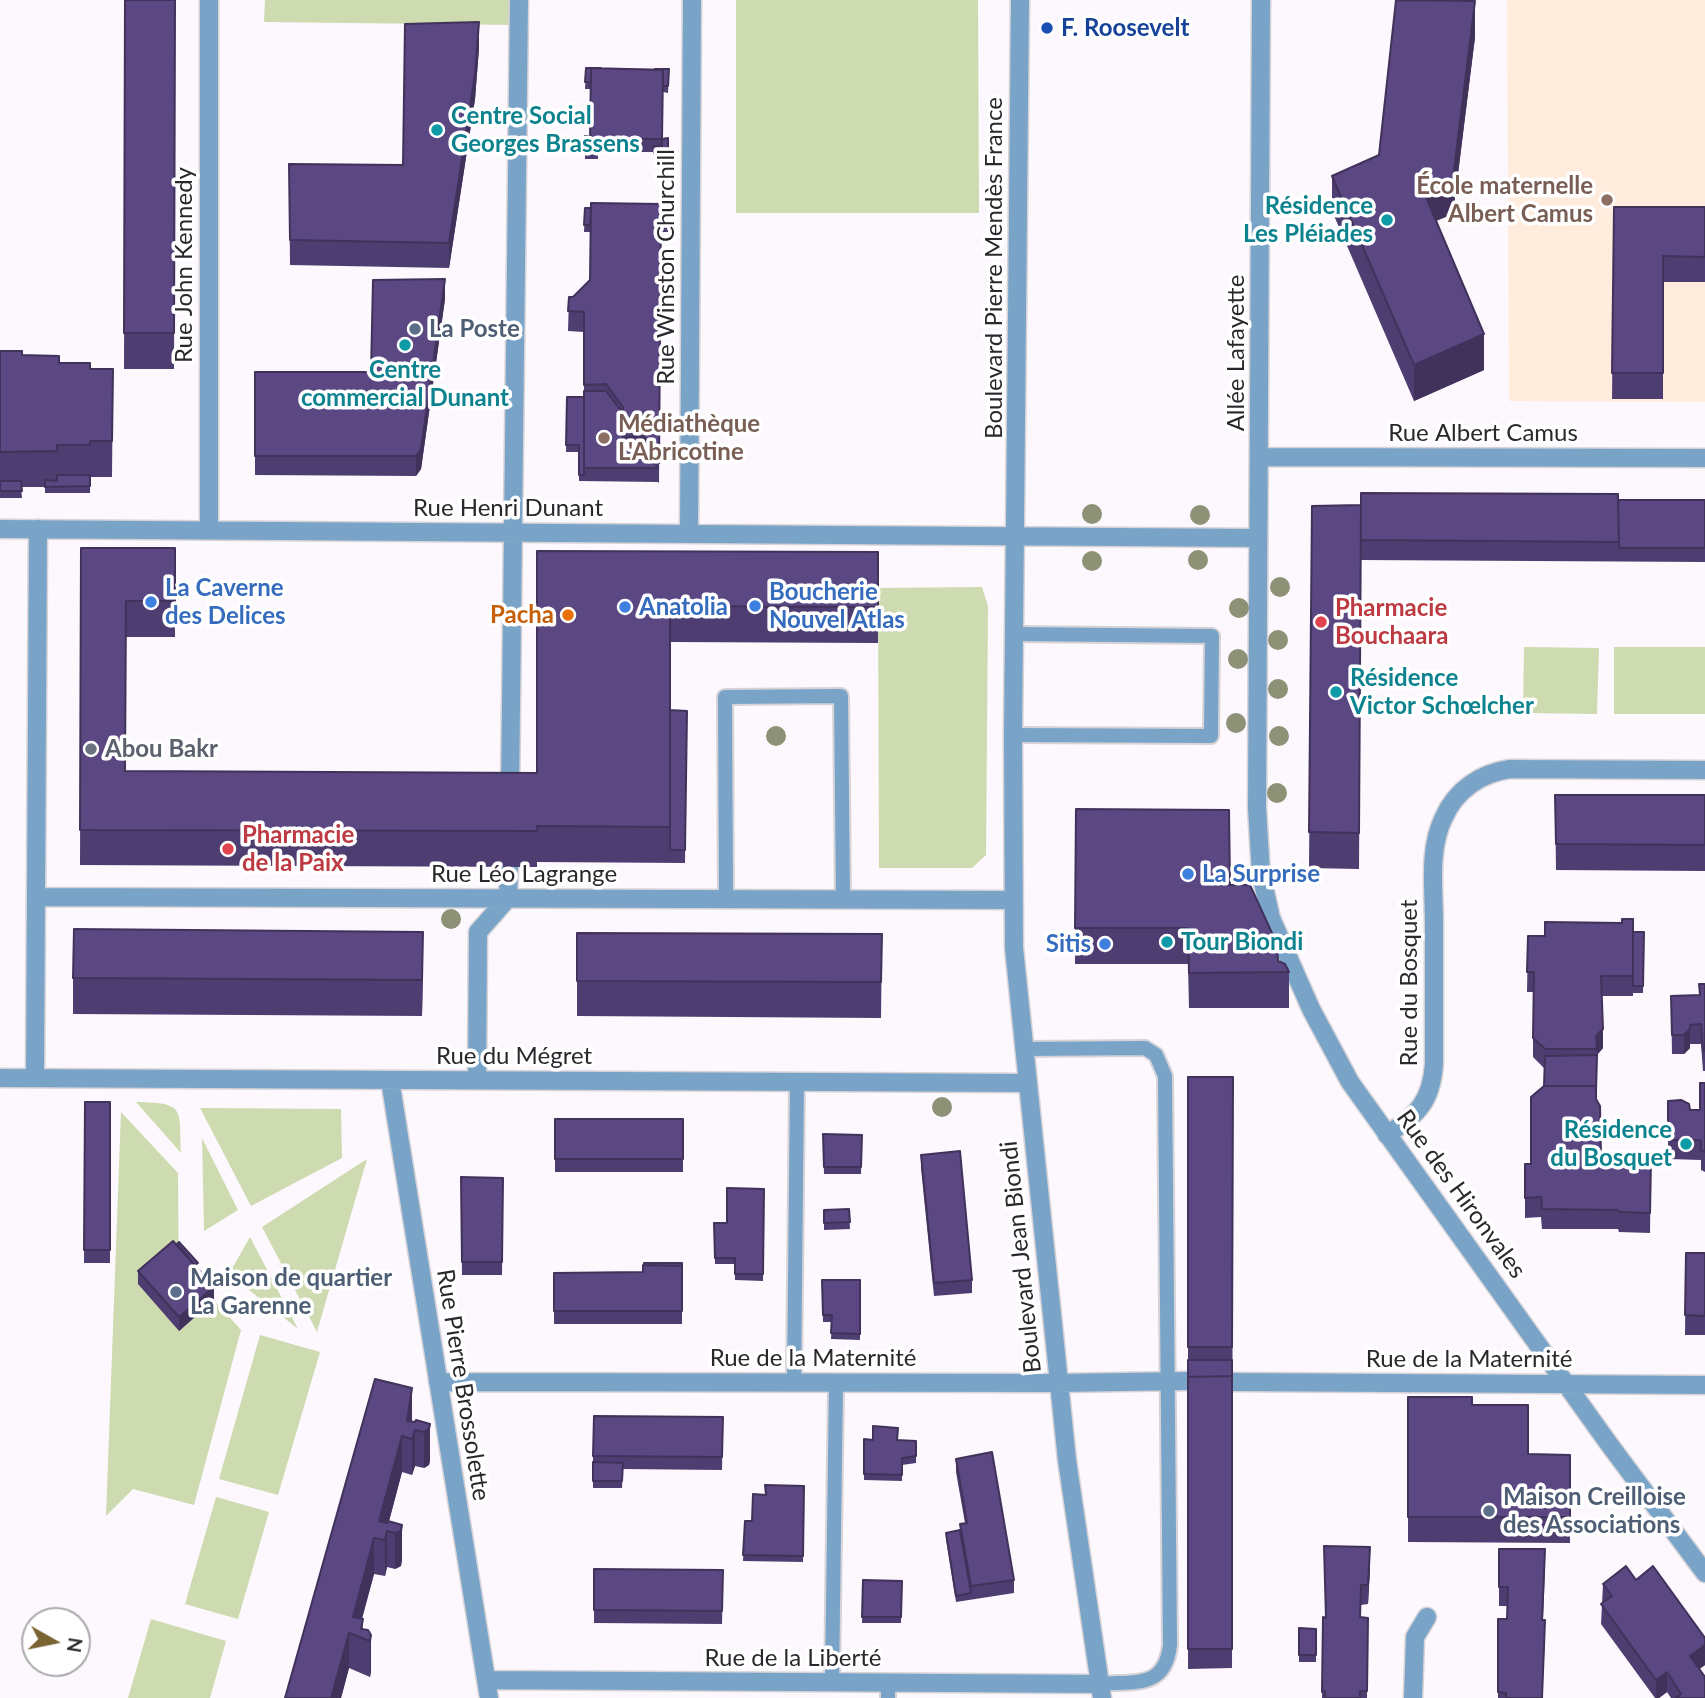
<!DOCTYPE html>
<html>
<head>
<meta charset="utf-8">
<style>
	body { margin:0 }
	#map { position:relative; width:1705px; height:1698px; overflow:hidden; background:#fcf8fd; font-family:Lato,sans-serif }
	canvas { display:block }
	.north { position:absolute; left:21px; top:1607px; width:70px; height:70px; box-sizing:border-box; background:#fff; border:2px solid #aaa9ab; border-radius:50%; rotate:99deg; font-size:19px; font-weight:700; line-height:28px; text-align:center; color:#2b282d }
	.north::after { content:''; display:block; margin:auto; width:24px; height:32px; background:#7a6434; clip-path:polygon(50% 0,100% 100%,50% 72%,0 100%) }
</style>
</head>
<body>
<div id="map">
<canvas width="1705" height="1698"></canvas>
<div class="north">N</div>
</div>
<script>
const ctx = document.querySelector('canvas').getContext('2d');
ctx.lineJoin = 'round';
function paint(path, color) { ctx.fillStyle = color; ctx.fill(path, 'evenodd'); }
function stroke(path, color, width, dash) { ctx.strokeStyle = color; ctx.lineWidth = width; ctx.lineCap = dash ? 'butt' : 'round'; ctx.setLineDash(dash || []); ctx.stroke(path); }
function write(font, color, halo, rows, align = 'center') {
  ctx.font = font + ' Lato,sans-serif'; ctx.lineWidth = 7; ctx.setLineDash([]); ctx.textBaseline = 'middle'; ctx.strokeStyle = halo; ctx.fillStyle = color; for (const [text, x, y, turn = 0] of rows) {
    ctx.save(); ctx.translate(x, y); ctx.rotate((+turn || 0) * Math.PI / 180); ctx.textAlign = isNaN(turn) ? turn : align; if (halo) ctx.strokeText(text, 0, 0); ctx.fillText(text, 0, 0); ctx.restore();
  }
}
const education = new Path2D(`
	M1507 0H1705V402L1509 401Z`);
const green = new Path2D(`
	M265 0H519L518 25 264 22Z
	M736 0H978L979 213H736Z
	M982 587 988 606 986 855 972 868H879L878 588Z
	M1524 647 1599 648 1597 714 1523 713Z
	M1614 647H1705V714H1614Z
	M136 1102C186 1103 179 1108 181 1153Z
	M200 1108 341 1109 342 1158 251 1206Z
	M121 1112 178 1173 179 1330 214 1300 241 1330 194 1505 133 1489 106 1516Z
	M202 1138 238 1210 204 1231Z
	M367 1159 317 1332 262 1227Z
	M250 1237 298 1329 229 1274Z
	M260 1335 320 1352 278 1495 219 1479Z
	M216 1497 269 1512 238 1619 185 1604Z
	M151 1619 226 1641 210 1698H128Z`);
const lane = new Path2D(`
	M1013 735 1211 736 1212 636 1015 634
	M726 899 725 697 841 696 843 899
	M1024 1049 1145 1048 1156 1055 1165 1076 1170 1645C1165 1689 1135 1681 1100 1684
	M794 1382 797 1082
	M832 1682 836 1383
	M888 1698V1682`);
const street = new Path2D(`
	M1020 0 1013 735 1014 948 1067 1460 1102 1698
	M1261 0 1257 807 1261 874 1271 918 1311 1009 1350 1082 1609 1444 1705 1573
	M1260 457 1705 458
	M0 529 1257 538
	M209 530V0
	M689 534 692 0
	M510 794 519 0
	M36 897 1012 900
	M0 1078 1027 1083
	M35 1078 38 529
	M390 1080 489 1698
	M477 1080 478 932 508 898 509 866
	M1387 1135C1418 1113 1431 1103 1434 1064 1434 1017 1434 970 1434 923 1434 889 1428 849 1444 817 1456 790 1481 773 1510 769L1705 770
	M438 1382 1058 1383 1188 1381
	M1232 1382 1705 1385
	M486 1680 1100 1684
	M1413 1698 1415 1637 1427 1617`);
const trees = [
	[1092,514],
	[1200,515],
	[1198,560],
	[1092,561],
	[1280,587],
	[1239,608],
	[1278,640],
	[1238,659],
	[1278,689],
	[1236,723],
	[776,736],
	[1279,736],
	[1277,793],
	[451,919],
	[942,1107]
];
const wall = new Path2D(`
	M125 0H175L174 369H124Z
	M1475 37 1453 214 1436 221 1484 370 1414 401 1332 211V176L1379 155Z
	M479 48 475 99 449 268 290 265 289 164 403 165Z
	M586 68 669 69 668 93 663 92 662 139 668 153V160L654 159V152H598V159H585V136H590L591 89H585Z
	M1614 207H1705V282H1663V399H1612Z
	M585 208 668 210V232H661V223L659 483 658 482 579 481V452H566L567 397H584V332L568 331 569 297H573L590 280V232H584Z
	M661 278H668V302L660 301Z
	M445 299 421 469 416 476 255 475V372H371Z
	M0 351 90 369H113L112 477H90V493H45V487H21L22 498H0Z
	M1618 500H1705V562L1361 560V552L1359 869 1309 868 1312 506Z
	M81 548H175V637H126L125 771 537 773V551L878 552V643L670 642V710L687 711 685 863 537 862V867L80 865Z
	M1555 795H1705V871L1556 870Z
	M1076 809 1230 885 1278 961 1289 972V1008H1189L1188 964H1075Z
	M1545 922 1633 932H1644L1643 993H1633V996H1602L1603 1048 1597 1055 1596 1100 1601 1156 1651 1160 1650 1233 1619 1232 1618 1229H1542L1541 1217 1525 1218V1164H1531L1544 1086 1545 1069 1533 1057V992H1527L1528 936H1545Z
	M577 933 882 934 881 1018 577 1016Z
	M423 968 422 1016 73 1014V978Z
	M1699 984H1705V1071H1703L1701 1044H1690V1048L1684 1054H1672L1671 996 1699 995Z
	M1188 1077H1233L1232 1668 1188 1669Z
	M1705 1083V1172L1701 1170V1160L1668 1159V1101L1690 1110H1700Z
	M85 1102H110V1263H84Z
	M555 1119H683V1172H555Z
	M823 1134 862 1135 861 1174H824Z
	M921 1155 972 1280V1293L934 1296 921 1168Z
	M461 1177 503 1178 502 1275H462Z
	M764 1189 763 1281 735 1280V1264H715L714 1223H727Z
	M849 1209 850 1229 824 1230V1210Z
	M1686 1253H1705V1335H1685Z
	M682 1263V1324H554V1273L643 1272Z
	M198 1268 214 1300 179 1331 138 1284V1271Z
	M822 1280H860V1340L831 1339 832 1322H823Z
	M375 1379 412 1422 430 1424V1460L429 1465 424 1468 415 1466 412 1475 402 1472 389 1521 402 1525 401 1566 395 1569 387 1567 385 1576 374 1574 362 1619 363 1629 371 1635V1671L370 1677 349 1668 341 1698Z
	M1408 1397 1472 1405 1528 1454 1570 1455V1543L1408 1542Z
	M723 1417 722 1470 623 1469 622 1488H593V1456Z
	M864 1439 916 1441V1463L902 1465V1481L864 1480Z
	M956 1459 1014 1580V1593L956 1602 946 1539V1533L960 1530V1524L965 1523 956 1472Z
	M804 1486 803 1562 743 1561 745 1521H752L765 1495Z
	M1499 1549 1545 1569 1543 1620 1545 1639 1542 1698H1498V1619H1507V1606H1499Z
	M1370 1567 1368 1604 1361 1605 1360 1617 1368 1618 1367 1698H1322L1323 1617 1326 1618Z
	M594 1569 723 1570 722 1624 594 1623Z
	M863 1580 902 1581 901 1623H862Z
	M1636 1580 1705 1638V1665L1699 1669 1705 1698H1671L1667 1692 1659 1698H1655L1601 1624 1603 1584Z
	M1299 1628 1316 1629V1662H1299Z`);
const shadedWall = new Path2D(`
	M1475 1V37L1453 214 1423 226V190Z
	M479 22V48L475 99 449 268V243Z
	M445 279V299L421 469 416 476V456Z
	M1484 334V370L1414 401V365Z
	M423 932V968L422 1016V980Z
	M1603 1029V1048L1597 1055 1596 1036Z
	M1690 1029V1048L1684 1054V1035Z
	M214 1287V1300L179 1331V1317Z
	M412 1388V1424L407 1421Z
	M430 1424V1460L429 1465 424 1468V1432Z
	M415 1430V1466L412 1475V1439Z
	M402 1436V1472L384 1540 379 1521Z
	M402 1525V1561L401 1566 395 1569V1533Z
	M387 1531V1567L385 1576V1540Z
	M374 1538V1574L357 1636 353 1617Z
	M1370 1547V1567L1368 1604V1585Z
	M349 1633V1668L341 1698H331Z
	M371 1635V1671L370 1677V1641Z
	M1705 1645V1665L1690 1676V1656Z
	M1667 1672V1692L1659 1698H1656V1680Z`);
const building = new Path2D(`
	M125 0H175L174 333H124Z
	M1396 0 1475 1 1453 178 1423 190 1484 334 1414 365 1332 176 1379 155Z
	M479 22 475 74 449 243 290 240 289 164 403 165 405 24Z
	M586 68H601H591V82H585Z
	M591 68 663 70 662 139H590Z
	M655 69H669L668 86H663V70Z
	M585 136H591L590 145H598V152H585Z
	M668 138V153H654L653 146H662V139Z
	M591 203 661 204 659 463 641 431H623V407L606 384 584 385V312L568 311 569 297H573L590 280Z
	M1614 207H1705V257L1663 256V373H1612Z
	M585 208H591L590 225H584Z
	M661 210H668V225H661Z
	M661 278H668V295H660Z
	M445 279 421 449 416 456H255V372H371L373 280Z
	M0 351H22V355L59 356V363H90V369H113L112 441H90V445H57V451L0 452Z
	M584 391H606L623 413V437H641L658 468H584Z
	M567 397H584V475H579V445H566Z
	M57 475H90V486L45 487V480L57 481Z
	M0 481H21L22 491H0Z
	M1361 493 1618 494 1619 542 1361 540Z
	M1618 500H1705V548H1619Z
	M1361 505 1359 833 1309 832 1312 506Z
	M81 548H175V601H126L125 771 537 773V551L878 552V607L670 606V827L537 826V831L80 830Z
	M670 710 687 711 685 850H670Z
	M1555 795H1705V845L1556 844Z
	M1076 809 1229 810 1230 885H1250L1277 944 1278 961 1285 964 1289 972 1189 973 1188 928H1075Z
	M1622 919H1633V976H1601L1603 1029 1596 1036 1597 1049H1545L1533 1038 1534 972H1527L1528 936H1545V922L1622 923Z
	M74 929 423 932 422 980 73 978Z
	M1633 932H1644L1643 986H1633Z
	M577 933 882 934 881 982 577 981Z
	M1699 984H1705V1051H1703L1701 1024 1690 1025V1029L1684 1035H1672L1671 996 1700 995Z
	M1597 1055 1596 1092V1086H1544L1545 1056Z
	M1188 1077H1233L1232 1347H1188Z
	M1700 1083H1705V1152L1701 1150V1140H1668V1101L1681 1100 1689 1104 1690 1110H1700Z
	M1544 1086H1596V1099L1600 1106 1601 1156 1651 1160 1650 1213 1619 1212 1618 1210 1542 1209 1541 1197 1525 1198V1164H1531V1097Z
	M85 1102H110V1250H84Z
	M555 1119H683V1159H555Z
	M823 1134 862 1135 861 1167H824Z
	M960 1151 972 1280 934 1283 921 1155Z
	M461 1177 503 1178 502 1262H462Z
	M727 1188 764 1189 763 1274H735V1258H715L714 1223H727Z
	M849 1209 850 1222 824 1223V1210Z
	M173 1241 214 1287 179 1317 138 1271Z
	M179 1242 198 1263 195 1265 177 1244Z
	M1686 1253H1705V1316L1685 1315Z
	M644 1263H682V1266L644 1265Z
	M643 1265 682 1266V1311H554V1273L643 1272Z
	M822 1280H860V1334L831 1333 832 1315H823Z
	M1188 1360H1232V1376L1188 1377Z
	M1232 1376V1649H1188V1377Z
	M375 1379 412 1388 407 1421 415 1422 416 1420 430 1424 429 1429 424 1432 415 1430 412 1439 402 1436 379 1521 387 1523 388 1521 402 1525 401 1531 395 1533 387 1531 385 1540 374 1538 353 1617 363 1619 361 1629 368 1630 371 1635 370 1641 349 1633 331 1698H285Z
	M1408 1397H1472V1405H1528V1454L1570 1455V1517H1408Z
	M594 1416 723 1417 722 1457 593 1456Z
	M873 1426 898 1428 897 1440 916 1441V1456L902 1458V1475L864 1474V1439L873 1440Z
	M992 1452 1014 1580 971 1586 960 1524 967 1523 956 1459Z
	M593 1462 623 1463 622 1481H593Z
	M765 1485 804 1486 803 1556 743 1555 745 1521H752L753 1494 766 1495Z
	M960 1530 971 1593 956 1596 946 1533Z
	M1324 1546 1370 1547 1368 1585H1361L1360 1617 1368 1618 1367 1691H1360V1698H1325V1691L1322 1692 1323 1617 1326 1618Z
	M1499 1549H1545L1542 1620H1545L1542 1698H1506V1693L1498 1692V1619H1507L1508 1587H1499Z
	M1626 1566 1636 1580 1653 1566 1705 1638V1645L1690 1656 1705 1677V1698H1676L1681 1694 1667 1672 1656 1680 1601 1604 1612 1596 1603 1584Z
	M594 1569 723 1570 722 1611 594 1610Z
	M863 1580 902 1581 901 1617H862Z
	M1299 1628 1316 1629V1655H1299Z`);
const markers = [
	[1047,28,7,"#1a4fb4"],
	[437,130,7,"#0f9aa8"],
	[1607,200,7,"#8d6e63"],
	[1387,220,7,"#0f9aa8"],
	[415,329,7,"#5c6f8a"],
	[405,345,7,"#0f9aa8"],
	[604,438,7,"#8d6e63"],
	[151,602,7,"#3f7fe0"],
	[755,606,7,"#3f7fe0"],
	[625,607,7,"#3f7fe0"],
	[568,615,7,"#e8710a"],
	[1321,622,7,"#e0444e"],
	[1336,692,7,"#0f9aa8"],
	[91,749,7,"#6b7280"],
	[228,849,7,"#e0444e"],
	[1188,874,7,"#3f7fe0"],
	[1167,942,7,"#0f9aa8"],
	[1105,944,7,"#3f7fe0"],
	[1686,1144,7,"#0f9aa8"],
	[176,1292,7,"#5c6f8a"],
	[1489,1511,7,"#5c6f8a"]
];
const transitNames = [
	["F. Roosevelt",1061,28]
];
const cultureNames = [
	["Centre Social",451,116],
	["Georges Brassens",451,144],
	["Résidence",1373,206,"right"],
	["Les Pléiades",1373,234,"right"],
	["Centre",405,370,"center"],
	["commercial Dunant",405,398,"center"],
	["Résidence",1350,678],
	["Victor Schœlcher",1350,706],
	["Tour Biondi",1181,942],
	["Résidence",1672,1130,"right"],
	["du Bosquet",1672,1158,"right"]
];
const educationNames = [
	["École maternelle",1593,186],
	["Albert Camus",1593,214],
	["Médiathèque",618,424,"left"],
	["L'Abricotine",618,452,"left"]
];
const streetNames = [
	["Rue John Kennedy",184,265,-90],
	["Rue Winston Churchill",666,267,-90],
	["Boulevard Pierre Mendès France",994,268,-90],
	["Allée Lafayette",1236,353,-90],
	["Rue Albert Camus",1483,433],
	["Rue Henri Dunant",508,508],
	["Rue Léo Lagrange",524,874],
	["Rue du Bosquet",1409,983,-90],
	["Rue du Mégret",514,1056],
	["Rue des Hironvales",1461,1194,54],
	["Boulevard Jean Biondi",1021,1257,-96],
	["Rue de la Maternité",813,1358],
	["Rue de la Maternité",1469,1359],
	["Rue Pierre Brossolette",463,1385,81],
	["Rue de la Liberté",793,1658]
];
const serviceNames = [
	["La Poste",429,329],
	["Maison de quartier",190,1278],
	["La Garenne",190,1306],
	["Maison Creilloise",1503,1497],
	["des Associations",1503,1525]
];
const shopNames = [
	["La Caverne",165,588],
	["des Delices",165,616],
	["Boucherie",769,592],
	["Nouvel Atlas",769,620],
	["Anatolia",639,607],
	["La Surprise",1202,874],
	["Sitis",1091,944,"right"]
];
const healthNames = [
	["Pharmacie",1335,608],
	["Bouchaara",1335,636],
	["Pharmacie",242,835],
	["de la Paix",242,863]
];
const foodNames = [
	["Pacha",554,615]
];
const worshipNames = [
	["Abou Bakr",105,749]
];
paint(education, '#ffecdc');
paint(green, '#cedaaf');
stroke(lane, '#d6d3d8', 18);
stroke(street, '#d6d3d8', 21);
stroke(lane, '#79a4c8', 14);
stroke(street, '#79a4c8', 18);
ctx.fillStyle = '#8d9175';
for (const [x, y] of trees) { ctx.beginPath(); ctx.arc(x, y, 10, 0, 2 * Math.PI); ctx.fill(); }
paint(wall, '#4e3d70');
paint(shadedWall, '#40325b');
paint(building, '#5b4782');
stroke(building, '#40325b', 2);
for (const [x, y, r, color] of markers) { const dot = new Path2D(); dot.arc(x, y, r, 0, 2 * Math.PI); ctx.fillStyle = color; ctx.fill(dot); stroke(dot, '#fff', 2.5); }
write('bold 24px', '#164399', '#fff', transitNames, 'left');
write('bold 24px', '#0d838f', '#fff', cultureNames, 'left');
write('bold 24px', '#785e54', '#fff', educationNames, 'right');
write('24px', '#2b282d', '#fff', streetNames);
write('bold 24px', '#4e5e75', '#fff', serviceNames, 'left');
write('bold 24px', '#366cbe', '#fff', shopNames, 'left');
write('bold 24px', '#be3a42', '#fff', healthNames, 'left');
write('bold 24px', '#c56008', '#fff', foodNames, 'right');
write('bold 24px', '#5b616d', '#fff', worshipNames, 'left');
</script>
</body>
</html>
